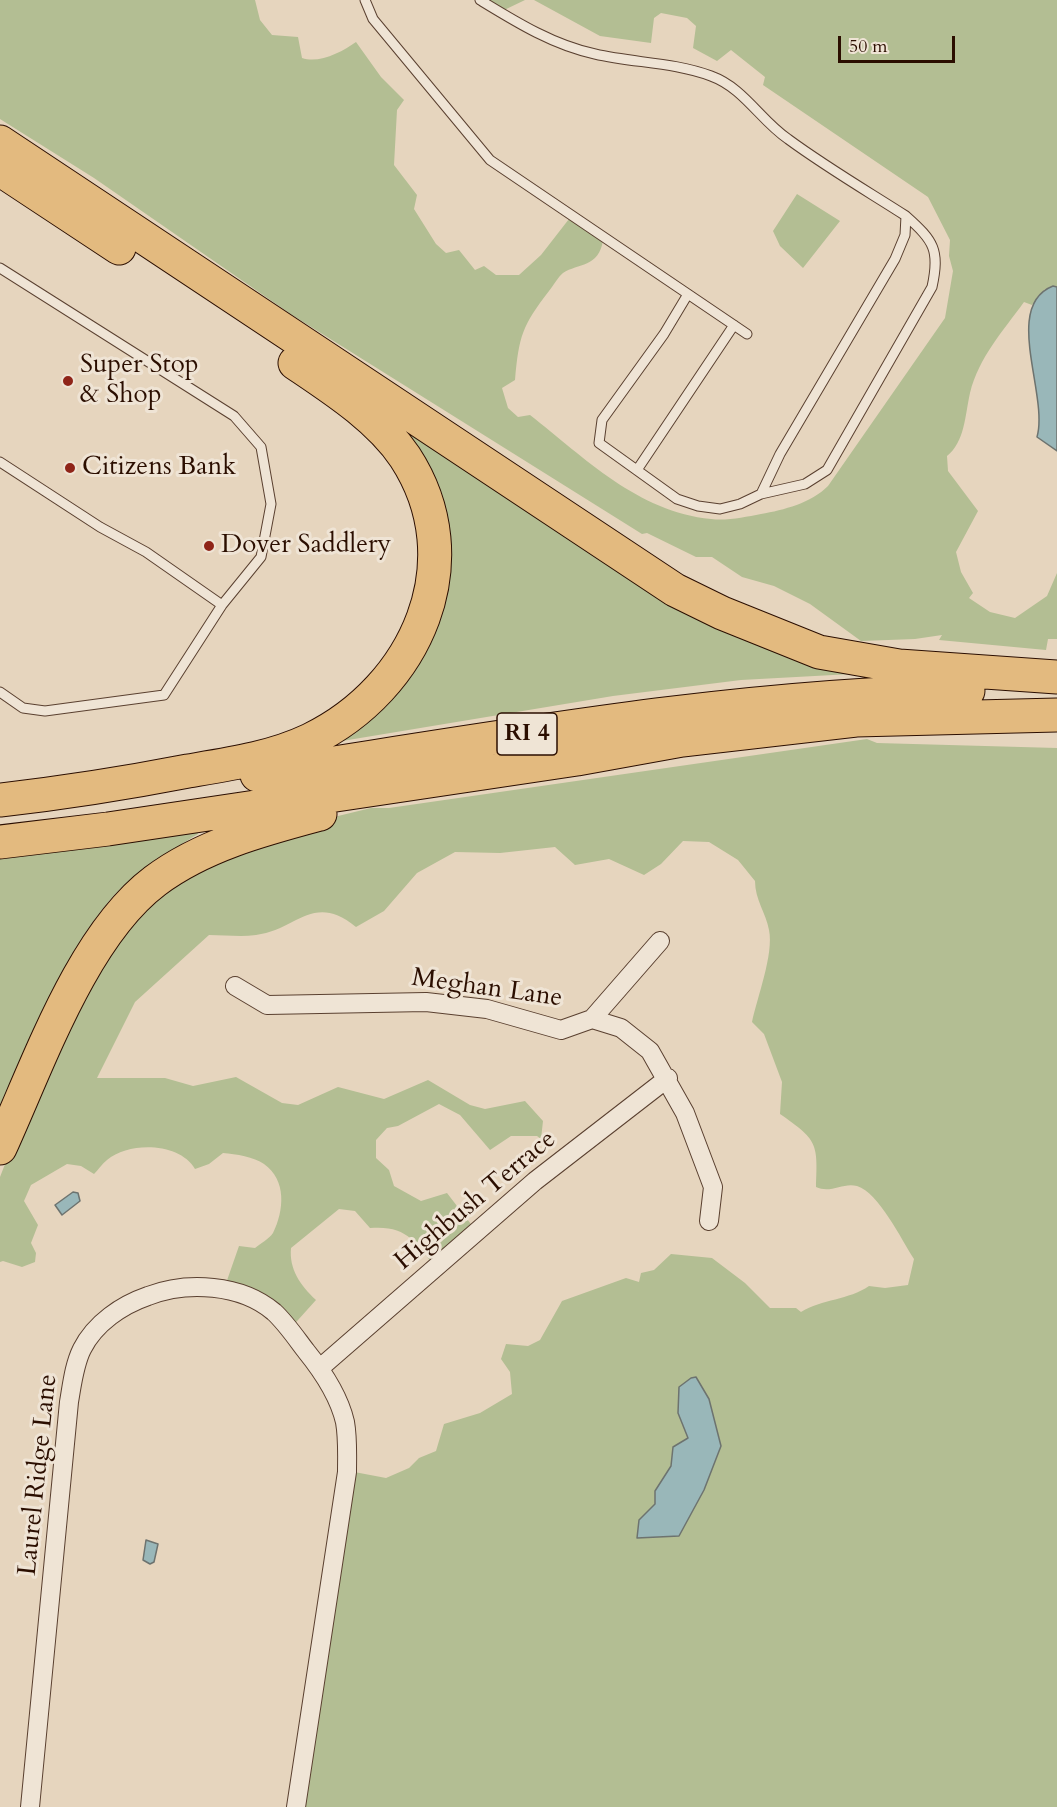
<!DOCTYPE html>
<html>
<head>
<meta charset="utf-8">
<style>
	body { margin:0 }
	#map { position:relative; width:1057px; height:1807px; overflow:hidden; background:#e6d5be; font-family:Cardo,serif }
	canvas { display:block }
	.scale { position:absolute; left:838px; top:36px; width:117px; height:27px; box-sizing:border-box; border:3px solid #2b0e00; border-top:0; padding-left:8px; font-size:18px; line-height:21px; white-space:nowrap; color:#2b0e00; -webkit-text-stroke:4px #efe4d5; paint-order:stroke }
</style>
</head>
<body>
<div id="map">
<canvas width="1057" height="1807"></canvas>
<div class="scale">50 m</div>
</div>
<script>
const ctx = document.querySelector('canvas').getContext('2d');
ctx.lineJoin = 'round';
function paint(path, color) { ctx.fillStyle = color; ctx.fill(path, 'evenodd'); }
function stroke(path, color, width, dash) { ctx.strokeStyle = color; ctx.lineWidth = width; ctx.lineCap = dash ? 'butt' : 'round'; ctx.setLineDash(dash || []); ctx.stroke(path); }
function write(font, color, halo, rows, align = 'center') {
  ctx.font = font + ' Cardo,serif'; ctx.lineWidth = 6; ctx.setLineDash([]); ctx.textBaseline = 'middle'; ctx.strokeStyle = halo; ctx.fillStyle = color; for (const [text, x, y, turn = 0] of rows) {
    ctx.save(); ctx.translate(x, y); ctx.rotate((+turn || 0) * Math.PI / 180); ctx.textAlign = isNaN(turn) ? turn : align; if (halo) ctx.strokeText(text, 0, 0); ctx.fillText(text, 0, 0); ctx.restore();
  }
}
const green = new Path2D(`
	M0 0H255L260 20 272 35 298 37 302 58C319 64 342 52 356 42L381 77 404 100 397 110 394 165 417 195 414 209 436 244 446 253 459 250 475 270 484 266 496 275H519L541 255 569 219 603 240C599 268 578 263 563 273 558 277 553 286 549 291 522 326 519 336 515 380L502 388 508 408 518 417 530 415C585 458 638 512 711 519 727 521 745 517 761 514 784 510 811 503 828 486L945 318 953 271 949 256 950 240 928 197 763 85 765 77 731 50 717 61 693 48 696 26 687 18 661 13 654 18 651 43 600 36 534 0H1057V287L1045 289 1032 305 1024 302C1003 331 979 357 970 393 965 415 965 442 947 456L948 471 978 511 956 552 961 572 973 593 969 598 990 612 1015 618 1047 596 1057 573V639H1048L1046 650 939 640 942 635 915 639 861 641 810 604 774 586 742 577 712 557H696L647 533 642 534 292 315 94 178 0 119Z
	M490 0H525L500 12Z
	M797 194 840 221 803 268 780 246 773 231Z
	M364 398 655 587 870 673 741 680 613 696 324 744 380 697 440 543Z
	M867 739 877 743 1057 748V1807H294L349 1471 386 1478 409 1468 419 1458 436 1451 444 1424 480 1413 512 1394 510 1372 501 1359 506 1344 528 1346 540 1340 562 1301 626 1278 639 1282 641 1273 654 1270 671 1254 712 1258 745 1283 770 1308H796L801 1312C822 1299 849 1300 869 1286L885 1288 908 1285 914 1259C901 1239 879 1193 857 1186 843 1182 831 1194 816 1187 818 1142 817 1140 780 1114L782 1082 764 1034 752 1022C757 998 774 954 769 930 766 913 755 900 755 881L738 860 709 842 683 841 661 864 644 875 609 859 575 865 555 847 500 853 455 852 417 873 384 911 356 927C313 892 297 930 256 935 241 937 225 935 209 935L135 1002 97 1078H165L193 1086 236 1077 282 1103 298 1105 338 1087 384 1099 428 1080 470 1105 485 1109 525 1101 543 1121 541 1139 537 1136H511L490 1150 460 1115 439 1104 398 1126 387 1128 376 1140V1158L389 1170 394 1186 421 1201 447 1193 477 1232 435 1267C415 1241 406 1225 370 1228L355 1211 339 1209 291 1248C289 1269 300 1285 316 1300L289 1330 224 1289 239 1246 255 1248C260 1244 269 1239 273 1233 284 1211 287 1180 264 1164 254 1157 236 1154 223 1153L209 1164 195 1169C180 1143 130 1141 107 1160 102 1164 98 1170 94 1174L81 1166 67 1164 31 1185 24 1201 38 1225 31 1243 36 1253 35 1262 22 1267 3 1261 0 1262V1177L30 1100 121 925 239 840 371 808H389ZM709 1399 721 1446 704 1490 679 1536 637 1538 639 1520 655 1504V1491L671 1466 673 1447 688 1438 678 1413Z
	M198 826V834C167 853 134 872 110 900 59 960 32 1041 0 1112V855Z`);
const water = new Path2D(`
	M1053 286 1057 287V451L1037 437C1049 395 1002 306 1053 286Z
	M73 1192 78 1193 80 1201 62 1215 55 1205Z
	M696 1377 709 1399 721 1446 704 1490 679 1536 637 1538 639 1520 655 1504V1491L671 1466 673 1447 688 1438 678 1413 679 1387 691 1378Z
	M146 1540 158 1544 154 1562 150 1564 143 1560Z`);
const service = new Path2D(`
	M365 0 373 19 490 160 747 334
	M480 0C516 22 553 45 595 54 633 63 674 62 711 76 744 88 760 120 788 139 826 167 867 191 906 216L905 235 895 259 780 454 761 494 740 504 720 509 698 506 677 499 599 443 602 420 664 334 688 294
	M0 268 234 416 261 447 271 504 261 557 222 605
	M0 462 100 527 146 552 222 605 164 695 45 711 23 708 0 692
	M637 470 734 325
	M761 494 805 484 827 470 932 287C940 250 934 241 906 216`);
const minor = new Path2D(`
	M235 986 267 1005 426 1002 487 1009 561 1030 592 1019 621 1028 650 1051 685 1113 713 1187 709 1221
	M592 1019 660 941
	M320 1368 535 1181 668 1078
	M30 1807 69 1402C72 1385 74 1365 82 1349 95 1323 122 1305 148 1296 187 1281 241 1284 274 1312 286 1323 296 1338 306 1351 323 1372 339 1396 345 1422 348 1439 347 1456 347 1472L296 1807`);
const motorway = new Path2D(`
	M0 142 675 590 722 613 819 652 899 666 1057 677
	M7 174 119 248
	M257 775C493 739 729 695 968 691
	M0 800C63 793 126 783 188 771 230 764 272 758 310 740 417 688 473 561 405 457 379 418 332 388 295 363
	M0 842 108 829 577 759 682 740 856 720 1057 715
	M0 1148C38 1065 82 936 155 881 203 845 264 829 320 814`);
const markers = [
	[68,381,6,"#8f2418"],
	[70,468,6,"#8f2418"],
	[209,546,6,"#8f2418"]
];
const shields = [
	[527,734,60]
];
const shieldNames = [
	["RI 4",527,734]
];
const poiNames = [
	["Super Stop",80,366],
	["& Shop",80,396],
	["Citizens Bank",82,468],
	["Dover Saddlery",221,546]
];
const streetNames = [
	["Meghan Lane",487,989,8],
	["Highbush Terrace",476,1201,-40],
	["Laurel Ridge Lane",39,1475,-84]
];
paint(green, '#b3be93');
paint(water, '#99b7b9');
stroke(water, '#6d736f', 1.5);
stroke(service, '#5a4030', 11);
stroke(minor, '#5a4030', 20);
stroke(motorway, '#2b0e00', 35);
stroke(service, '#efe4d5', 9);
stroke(minor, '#efe4d5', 18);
stroke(motorway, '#e3ba7f', 33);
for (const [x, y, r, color] of markers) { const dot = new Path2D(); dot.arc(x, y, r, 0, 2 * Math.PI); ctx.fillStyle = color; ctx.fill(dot); stroke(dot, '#efe4d5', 2); }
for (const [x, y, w] of shields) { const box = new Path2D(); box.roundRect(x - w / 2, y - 21, w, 42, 4.5); ctx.fillStyle = '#efe4d5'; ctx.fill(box); stroke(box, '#2b0e00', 1.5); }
write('bold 24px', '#2b0e00', null, shieldNames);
write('26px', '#2b0e00', '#efe4d5', poiNames, 'left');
write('26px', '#2b0e00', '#efe4d5', streetNames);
</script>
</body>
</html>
